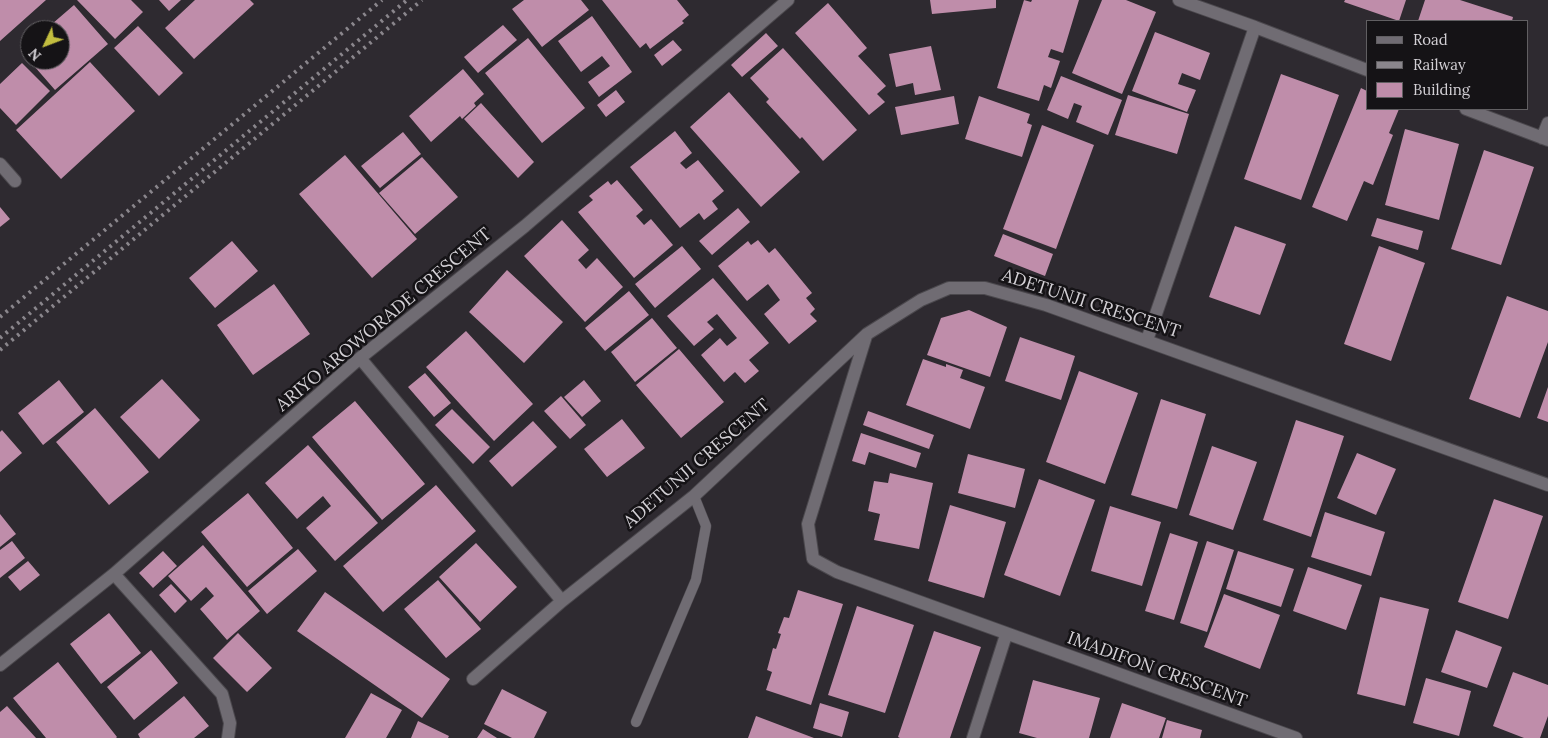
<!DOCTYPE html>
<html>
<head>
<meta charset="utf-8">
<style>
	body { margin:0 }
	#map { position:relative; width:1548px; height:738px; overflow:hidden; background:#2e2a30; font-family:Lora,serif }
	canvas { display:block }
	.legend { position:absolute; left:1366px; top:20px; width:162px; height:90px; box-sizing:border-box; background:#151316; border:1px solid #615f62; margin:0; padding:6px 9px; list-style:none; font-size:15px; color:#d3d0d5 }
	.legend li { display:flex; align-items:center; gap:10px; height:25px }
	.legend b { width:25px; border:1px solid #615f62 }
	.north { position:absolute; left:20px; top:20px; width:50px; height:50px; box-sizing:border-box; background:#151316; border:1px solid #615f62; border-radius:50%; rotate:227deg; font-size:14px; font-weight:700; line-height:20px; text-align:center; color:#d3d0d5 }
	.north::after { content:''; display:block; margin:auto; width:18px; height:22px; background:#c2bd3f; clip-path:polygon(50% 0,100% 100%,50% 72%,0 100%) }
</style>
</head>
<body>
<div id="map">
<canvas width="1548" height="738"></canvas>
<ul class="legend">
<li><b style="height:6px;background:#706c73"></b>Road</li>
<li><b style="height:6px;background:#8a868c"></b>Railway</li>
<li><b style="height:14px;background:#bf8daa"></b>Building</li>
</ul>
<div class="north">N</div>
</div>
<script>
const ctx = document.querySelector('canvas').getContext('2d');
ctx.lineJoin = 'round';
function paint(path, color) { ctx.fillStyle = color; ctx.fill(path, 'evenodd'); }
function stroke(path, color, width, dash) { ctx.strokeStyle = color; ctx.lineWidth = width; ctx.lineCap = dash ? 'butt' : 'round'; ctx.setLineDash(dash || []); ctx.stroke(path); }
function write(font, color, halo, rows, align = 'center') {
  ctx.font = font + ' Lora,serif'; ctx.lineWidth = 5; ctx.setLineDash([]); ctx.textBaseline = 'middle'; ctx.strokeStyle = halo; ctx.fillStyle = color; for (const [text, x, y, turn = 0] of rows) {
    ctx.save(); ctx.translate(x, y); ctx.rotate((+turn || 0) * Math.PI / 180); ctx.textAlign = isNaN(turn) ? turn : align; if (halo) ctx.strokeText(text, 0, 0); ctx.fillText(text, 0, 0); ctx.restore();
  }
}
const building = new Path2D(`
	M0 0H46L0 41Z
	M77 0H131L143 12 115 39Z
	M159 0H181L169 11Z
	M195 0H250L254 4 194 59 165 28Z
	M524 0H581L589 10 542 47 512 9Z
	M602 0H677L689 15 682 21 684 23 650 49 646 43 640 48Z
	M930 0H996V8L932 14Z
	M1024 0 1031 2 1032 0H1079L1063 53 1051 49 1048 57 1060 61 1051 88 1044 85 1039 101 997 88Z
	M1102 0H1126L1156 12 1122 94 1072 73Z
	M1345 0H1406L1399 21 1344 2Z
	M1425 0H1460L1513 17 1512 21H1418Z
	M828 3 867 48 858 56 886 86 877 94 885 102 869 115 795 33Z
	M74 5 108 44 55 90 21 51 30 43V60H60V30H45Z
	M592 16 632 72 599 97 588 82 610 66 602 56 581 72 558 41Z
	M503 25 517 40 478 73 464 57Z
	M138 26 183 73 159 96 114 48Z
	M1155 32 1210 53 1200 80 1182 73 1178 84 1196 90 1187 112 1132 91Z
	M766 33 778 46 742 77 731 65Z
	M528 38 585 108 542 143 485 73Z
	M673 40 682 50 662 66 654 55Z
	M931 46 941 90 915 95 913 83 896 87 889 54Z
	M783 48 857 130 823 161 802 137 800 139 766 102 769 99 750 78Z
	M90 62 135 111 61 179 16 130Z
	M22 63 50 91 16 125 0 108V84Z
	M463 69 484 94 474 103 476 106 462 119 460 116 431 142 409 116Z
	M1281 74 1339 95 1301 200 1244 179Z
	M1061 76 1122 100 1108 135 1076 122 1082 106 1074 103 1068 119 1047 110Z
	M1361 88 1367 91V109H1399L1389 133 1393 135 1373 185 1364 181 1347 221 1312 207Z
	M616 90 625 102 606 117 597 105Z
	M729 92 800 172 761 207 690 127Z
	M1128 95 1189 114 1177 154 1115 135Z
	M954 96 959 124 901 135 895 107Z
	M979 96 1030 114 1027 123 1032 125 1022 157 965 139Z
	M481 103 534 162 518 178 464 119Z
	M1042 125 1094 145 1056 249 1003 229Z
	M1405 129 1459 144 1439 220 1385 205Z
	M675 131 692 153 680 163 686 169 698 160 724 191 712 201 718 209 704 220 699 213 680 228 630 167Z
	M403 132 421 154 380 188 361 166Z
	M1484 150 1534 167 1501 265 1451 249Z
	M345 155 417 239 372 278 299 194Z
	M422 157 458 197 415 234 379 193Z
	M617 180 643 210 636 216 644 225 651 219 673 245 634 278 578 212 593 200 589 196 608 181 611 185Z
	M0 207 10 219 0 227Z
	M738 208 750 222 712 255 699 241Z
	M1377 218 1423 231 1418 250 1371 236Z
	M562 220 589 250 578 260 586 269 597 258 623 287 585 322 524 256Z
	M1235 226 1286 244 1260 315 1209 297Z
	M1003 234 1053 254 1045 276 994 256Z
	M758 240 769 253 775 248 812 293 806 298 815 309 810 314 817 321 789 344 764 314 780 300 768 284 747 301 718 266 748 241 751 245Z
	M232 241 258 271 215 308 189 278Z
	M682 246 701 269 655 308 635 284Z
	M1379 246 1425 263 1391 361 1344 344Z
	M507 270 563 322 524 363 469 312Z
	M713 278 769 343 749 360 759 371 745 383 735 372 724 382 701 355 720 338 727 346 737 338 717 314 707 322 714 329 694 346 667 316Z
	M274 284 310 334 253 375 217 325Z
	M629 291 649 315 605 351 585 328Z
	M1507 296 1548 311V342L1520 418 1469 399Z
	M969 310 1007 327 990 377 927 355 941 318Z
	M652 318 677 348 635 382 611 352Z
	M466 331 533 404 494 441 426 367Z
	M1020 337 1075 356 1061 400 1005 381Z
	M679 349 724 402 681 438 636 385Z
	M923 359 946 367V364L963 370 960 378 985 387 970 429 906 405Z
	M1079 371 1138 393 1105 484 1046 462Z
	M425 373 451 403 434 417 408 387Z
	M162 379 200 420 159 459 120 417Z
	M59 380 84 412 43 445 18 413Z
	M584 380 601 401 582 417 564 397Z
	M1548 387V422L1537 418Z
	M561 396 586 425 570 439 544 411Z
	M1161 399 1206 414 1177 509 1131 495Z
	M355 401 425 484 382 520 312 437Z
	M95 408 149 472 109 505 56 442Z
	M452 409 490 447 473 464 435 425Z
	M868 411 934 435 929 449 863 425Z
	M622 419 645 448 607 477 584 449Z
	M1296 420 1344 436 1311 537 1263 520Z
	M533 421 557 447 512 487 489 461Z
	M2 430 22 453 0 472V432Z
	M861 433 921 453 916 468 869 452 865 465 852 461Z
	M308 445 378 523 335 561 306 528 331 506 323 496 297 519 265 483Z
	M1212 446 1257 462 1233 530 1189 515Z
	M1357 453 1396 469 1376 515 1337 498Z
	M968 454 1025 469 1015 508 958 493Z
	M890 473 933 483 919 549 874 540 880 514 868 511 874 481 888 483Z
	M1039 479 1095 500 1060 596 1004 575Z
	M436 485 476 531 383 612 343 566Z
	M248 493 293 548 247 587 201 532Z
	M1494 499 1543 516 1508 619 1458 602Z
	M950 505 1006 522 984 598 928 581Z
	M1110 506 1161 522 1142 586 1091 571Z
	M1325 512 1385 532 1371 576 1311 557Z
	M0 514 16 534 0 547Z
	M1170 533 1198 542 1174 620 1145 611Z
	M12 541 25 558 0 578V550Z
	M1207 541 1234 550 1207 632 1180 623Z
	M476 543 517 587 480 622 439 577Z
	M203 545 260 611 227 640 200 609 214 596 206 587 191 601 168 576Z
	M298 549 317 571 267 614 248 591Z
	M163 551 177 566 153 588 139 573Z
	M1238 551 1294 569 1281 607 1226 589Z
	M28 561 40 575 20 591 8 577Z
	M1308 567 1362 585 1346 630 1293 611Z
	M438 580 481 629 446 658 404 609Z
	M171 584 187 601 175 613 159 595Z
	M798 590 843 604 811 705 766 690 772 672 767 670 773 648 776 649 781 634 778 633 784 617 789 618Z
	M325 592 450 679 422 718 297 631Z
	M1224 594 1280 615 1260 669 1204 647Z
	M1380 597 1429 609 1405 706 1357 694Z
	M857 606 914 625 885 713 828 695Z
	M109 613 141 653 101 684 70 644Z
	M1456 630 1502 647 1487 688 1441 672Z
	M934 631 981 647 950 738H900L898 737Z
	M238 633 272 668 247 692 213 658Z
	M151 650 178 683 134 720 107 687Z
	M58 662 117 737 116 738H46L13 698Z
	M1513 672 1548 685V716L1540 738H1524L1493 726Z
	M1426 678 1471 691 1459 736 1413 723Z
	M1033 680 1100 698 1089 738H1037L1019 733Z
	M502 689 547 712 534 738H512L484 724Z
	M371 693 402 710 386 738H345Z
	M184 696 209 726 194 738H140L138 734Z
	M820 703 849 712 842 737 813 728Z
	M1122 703 1166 718 1159 738H1110Z
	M7 706 36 738H0V712Z
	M756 716 814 738H748Z
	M1167 720 1202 730 1200 738H1162Z
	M418 721 449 736 448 738H411Z
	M483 729 497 738H477Z`);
const service = new Path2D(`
	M636 722 696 580 706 526 694 496`);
const minor = new Path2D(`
	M1179 0 1255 27 1367 70
	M1466 109 1548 140
	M1542 138 1548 123
	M0 164 15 181
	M866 336 808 524 813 559 837 572 1296 738
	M1147 340 1255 27
	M360 358 562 601
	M114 574 222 694 230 723 228 738
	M0 665 114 574 360 358 525 226 788 0
	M473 679 562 601 694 496 867 334 921 300 949 288H985L1046 305 1548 485
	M973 738 1006 635`);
const rail = new Path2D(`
	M0 317 382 0
	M0 338 407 0
	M0 350 422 0`);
const streetNames = [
	["ADETUNJI CRESCENT",1091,304,18],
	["ARIYO AROWORADE CRESCENT",384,320,-40],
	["ADETUNJI CRESCENT",697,464,-41],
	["IMADIFON CRESCENT",1157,670,20]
];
paint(building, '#bf8daa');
stroke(service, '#4b484d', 11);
stroke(minor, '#4b484d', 14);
stroke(service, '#706c73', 10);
stroke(minor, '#706c73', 12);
stroke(rail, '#8a868c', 4, [2.5, 5]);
write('18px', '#d3d0d5', '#151316', streetNames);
</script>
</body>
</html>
